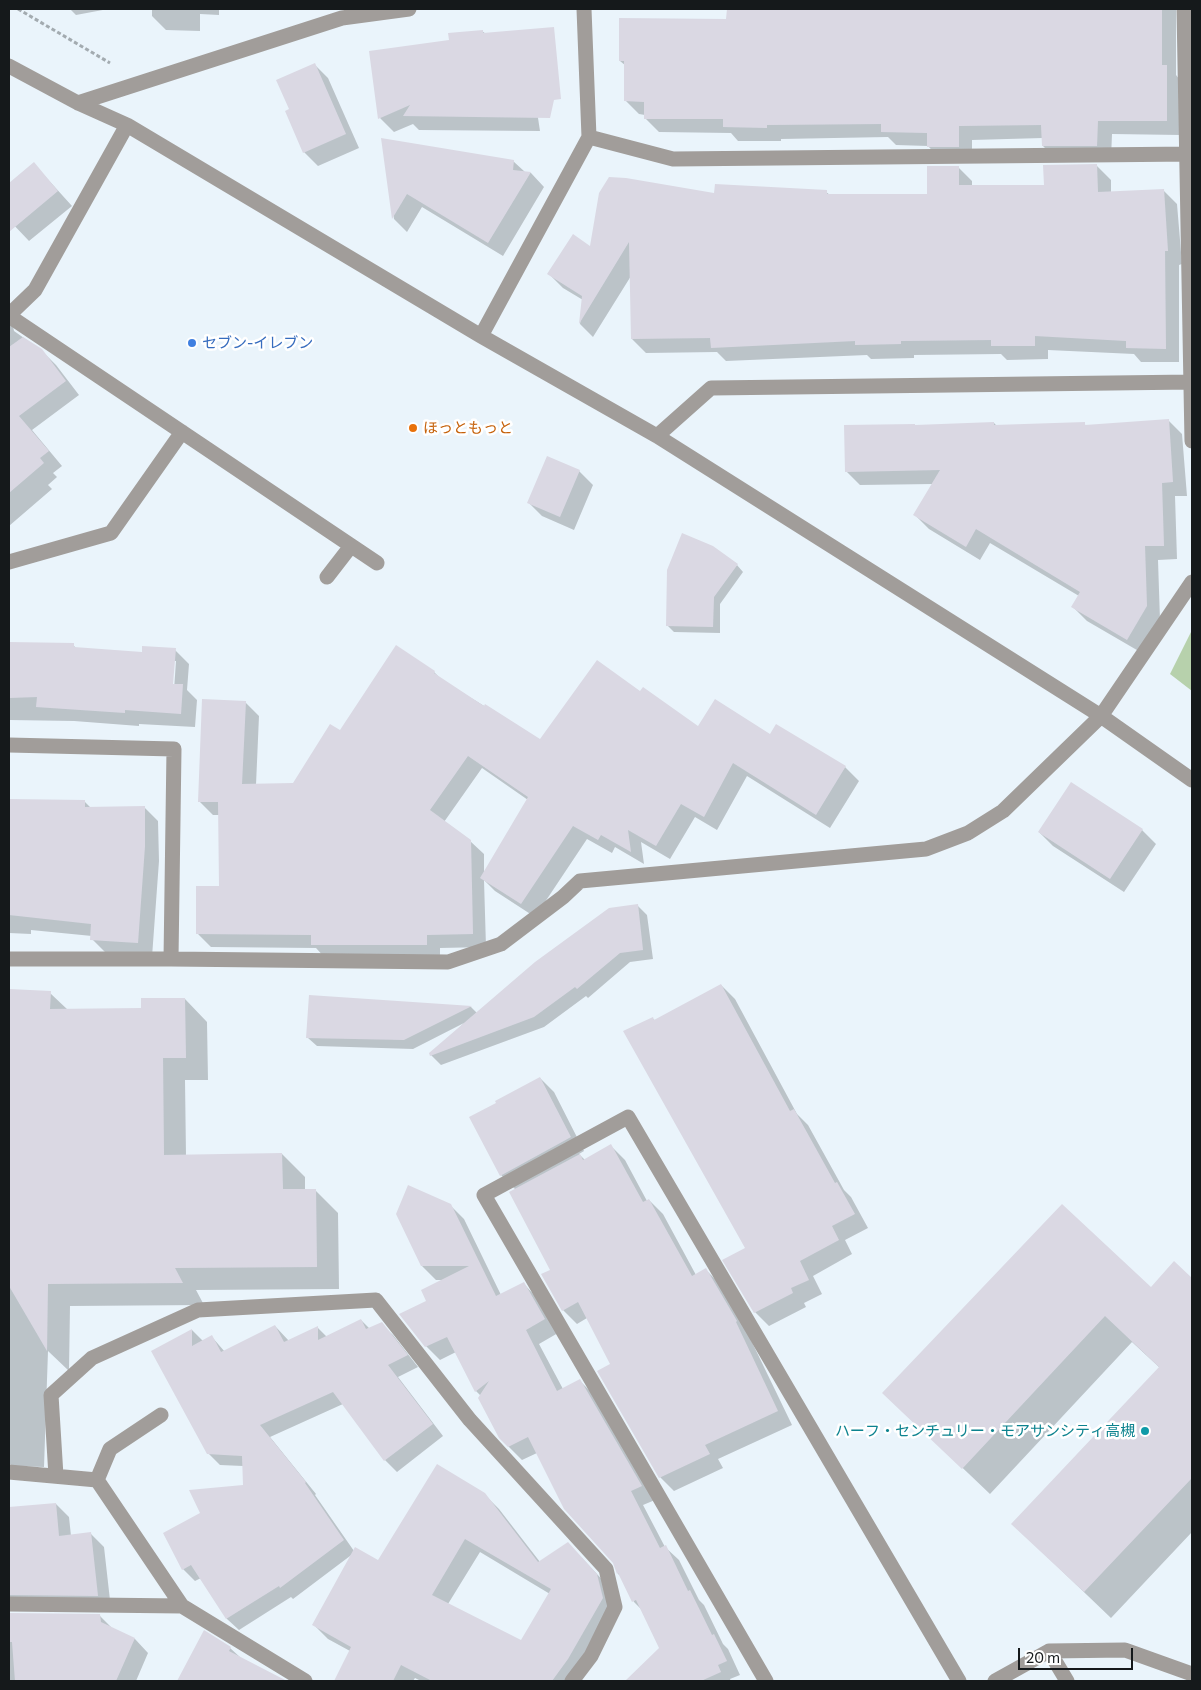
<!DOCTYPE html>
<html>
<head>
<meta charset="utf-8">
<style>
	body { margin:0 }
	#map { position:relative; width:1201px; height:1690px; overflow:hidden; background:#eaf4fb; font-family:Commissioner,sans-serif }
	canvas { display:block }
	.frame { position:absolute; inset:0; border:10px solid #15191b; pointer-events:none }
	.scale { position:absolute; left:1018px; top:1648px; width:115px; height:22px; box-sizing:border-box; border:2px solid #15191b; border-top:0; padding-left:6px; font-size:15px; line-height:18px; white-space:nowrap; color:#15191b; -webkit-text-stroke:4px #fff; paint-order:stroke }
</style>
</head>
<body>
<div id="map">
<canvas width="1201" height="1690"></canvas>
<div class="frame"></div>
<div class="scale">20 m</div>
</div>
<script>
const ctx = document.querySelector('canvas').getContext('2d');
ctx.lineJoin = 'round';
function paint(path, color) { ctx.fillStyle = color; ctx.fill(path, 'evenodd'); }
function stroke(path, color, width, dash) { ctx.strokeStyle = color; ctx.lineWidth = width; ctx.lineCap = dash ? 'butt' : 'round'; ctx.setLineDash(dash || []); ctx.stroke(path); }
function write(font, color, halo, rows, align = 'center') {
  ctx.font = font + ' Commissioner,"Noto Sans JP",sans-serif'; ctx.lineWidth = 5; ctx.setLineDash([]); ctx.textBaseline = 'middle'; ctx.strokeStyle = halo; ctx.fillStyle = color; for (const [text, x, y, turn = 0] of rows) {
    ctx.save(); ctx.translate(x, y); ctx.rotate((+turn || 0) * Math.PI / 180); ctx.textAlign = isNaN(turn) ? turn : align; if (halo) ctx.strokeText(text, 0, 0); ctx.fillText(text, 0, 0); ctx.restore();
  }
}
const green = new Path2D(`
	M1192 630V691L1170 674Z`);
const shadow = new Path2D(`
	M70 9H108L76 15Z
	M152 9H219V15L200 14V31L166 30 152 16Z
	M728 9H1176V75L1180 80 1181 135 1112 134 1111 159 1057 160 1043 146V138L972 140V160L942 161 928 146 896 145 888 137 781 139V141H738L731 133 659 132 645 118V115L639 114 625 100 626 66 620 61 727 21Z
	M482 31 486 34 527 46 540 131 419 130 413 124 394 132 380 118 370 52 450 41Z
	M314 64 328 78 359 148 318 166 304 152 290 110Z
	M383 140 513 161 525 172 531 173 544 187 503 256 422 207 407 232 394 219Z
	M34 164 72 206 29 241 9 220V185Z
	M1097 166 1111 180V193L1163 190 1177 204 1182 264 1179 265V362H1141L1134 354 1048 350V359L1007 360 1001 354 914 355V358L871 359 867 355 726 361 717 352 646 353 632 339 631 276 593 337 580 324 583 300 563 288 549 274 591 248 715 194 826 192 830 195H928L958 167 972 181V186H1045Z
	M9 305 14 331 41 350 56 365 79 395 32 430 62 466 53 473 57 477 48 485 52 489 9 526Z
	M1168 420 1182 434 1187 496H1175L1177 559 1158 560 1160 620 1142 653 1087 621 1073 607 1079 596 990 543 980 560 929 529 915 515 933 484 860 485 846 471 994 423 997 426 1084 424 1087 426Z
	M579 471 593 485 574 530 542 516 528 502Z
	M737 565 743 572 720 604V633L674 632 667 625Z
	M9 644 73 645 77 649 143 653 175 650 189 664 187 690 197 700 195 727 139 724V726L74 721 9 720ZM173 661H176L174 690H171Z
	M434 672 442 680 541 741 641 693 699 728 770 735 845 767 859 781 830 828 747 776 717 830 695 817 670 859 641 842 644 864 615 847 612 853 587 839 535 917 495 891 484 880 486 947 440 948V958L326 959 316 948 211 947 198 934 220 887 219 815H213L199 801 245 702 259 716 256 785 294 784 340 732ZM482 768 528 800 484 873V854L470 841 444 822Z
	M9 800 85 802 91 808 144 807 158 821 159 861 152 957 106 953 92 939V936L31 930V934L9 933Z
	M1142 830 1156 844 1124 892 1053 846 1039 832Z
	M637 905 647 915 653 959 630 962 588 998 586 996 544 1027 441 1065 431 1055 464 1023 413 1049 317 1046 308 1038 310 997 471 1007 477 1013Z
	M721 985 735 999 797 1114 808 1125 844 1190 851 1197 868 1228 845 1240 852 1254 813 1276 822 1294 804 1303 806 1307 769 1326 755 1312 747 1248 652 1018 656 1021Z
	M9 991 50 993 68 1010 143 1009 185 999 207 1022 208 1080H185L186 1156 282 1154 305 1177V1190H315L338 1213 339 1289 196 1290 204 1305 70 1306 69 1371 48 1351 44 1467 12 1466 9 1463Z
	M540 1078 554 1092 584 1151 579 1154 585 1160 611 1146 625 1160 647 1201 649 1200 663 1214 696 1275 706 1270 720 1284 749 1336 792 1425 718 1459 723 1468 674 1491 660 1477 612 1365 587 1318 577 1324 563 1310 551 1270 516 1190 501 1175 498 1104Z
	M450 1205 464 1219 501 1295 524 1284 537 1298 558 1333 539 1344 563 1389 580 1381 594 1395 655 1500 643 1505 665 1547 679 1560 699 1600 704 1605 723 1644 728 1649 740 1675 730 1679 731 1681H626L661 1648 643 1611 634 1602 622 1577 618 1574 614 1562 537 1453 522 1460 508 1446 481 1396 476 1391 456 1352 440 1360 426 1346 428 1302 444 1280H436L422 1266Z
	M1192 1278V1532L1111 1618 1040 1550 1160 1368 1132 1342 990 1494 884 1393 1151 1289Z
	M361 1320 370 1329 381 1324 393 1335 418 1367 398 1377 443 1436 397 1472 385 1460 343 1404 270 1437 316 1494 315 1495 354 1551 378 1561 484 1494 499 1509 540 1562 582 1558 611 1589 617 1613 577 1681H421L415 1678 413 1681H386L362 1669 350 1651 328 1639 314 1625 354 1553 293 1599 291 1597 239 1630 227 1619 201 1578 195 1581 183 1569 164 1534 202 1514 244 1486 243 1466 220 1465 208 1453 153 1351 192 1330 203 1341 212 1337 225 1352 275 1326 289 1341 318 1328 327 1337ZM480 1552 550 1594 522 1642 448 1604Z
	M56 1504 69 1517 71 1536 91 1534 104 1547 111 1609 9 1601V1508Z
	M9 1615 100 1616 113 1629 135 1639 148 1653 136 1681H9Z
	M204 1632 230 1648 241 1658 283 1681H179Z`);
const building = new Path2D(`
	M727 9H1162V65H1167V121H1098L1097 146H1042L1041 125 959 126V147H927V133L881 132V124L767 125V128L723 127V119H644V102L624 101V61H619V18L726 19Z
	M554 27 561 99 554 100 550 118 403 116 410 105 378 119 369 51 449 40 448 33 483 30V33Z
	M315 63 346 134 303 153 285 111 289 109 276 80Z
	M381 138 514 160 513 170 531 172 488 243 407 194 392 219Z
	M34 162 58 191 9 232V183Z
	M1097 164 1098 192 1164 189 1168 251H1165L1166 349 1126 348V341L1035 336V346H991V340L901 341V344L855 345V341L711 348 710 338 631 339 629 242 579 324 582 296 547 274 573 234 590 246 599 193 609 177 626 178 714 193 715 184 827 190V194H927V166H959V185H1044L1043 165Z
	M23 337 42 349 66 381 19 416 49 451 40 458 44 463 9 493V347Z
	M1169 419 1173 482 1162 483 1164 546H1145L1147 606 1127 640 1071 607 1080 592 976 529 966 547 913 515 940 470 845 472 844 425 915 424V425L994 422V425L1085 422V425Z
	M547 456 580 470 560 517 527 503Z
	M682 533 713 546 738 564 714 597 713 627 666 626 667 570Z
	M9 642 74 643V647L142 652V646L176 648 173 684H183L181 714 125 710V713L36 707 37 697 9 698Z
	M396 645 435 671 434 673 484 706 485 704 540 739 597 660 640 691 643 687 698 726 715 699 770 734 776 724 846 766 816 815 733 763 704 817 681 804 656 846 628 830 631 852 601 835 598 840 573 826 521 904 480 878 528 797 468 756 430 810 471 840 473 934 427 935V945H311V935L196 934V886H219L218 802H198L202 699 246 701 242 784 293 783 330 724 340 730Z
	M1071 782 1143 829 1110 879 1038 832Z
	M9 799 85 800V807L145 806V846L138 943 90 940 91 924 9 915Z
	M638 904 643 950 620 953 577 989 575 987 534 1017 430 1056 429 1053 535 962 609 908Z
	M721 984 790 1111 794 1109 835 1183 837 1182 855 1214 832 1226 839 1240 800 1261 809 1280 791 1288 793 1293 754 1313 722 1260 745 1248 623 1031 653 1017 654 1020Z
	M9 989 51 991 50 1009 141 1008V998H185L186 1058H163L164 1155 282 1153 283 1189H316L317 1267 175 1268 183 1283 48 1284 47 1351 9 1286Z
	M309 995 472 1006 404 1040 306 1038Z
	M540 1077 571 1137 500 1176 469 1117 496 1103 495 1101Z
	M611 1144 643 1202 649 1199 692 1276 706 1268 737 1321 736 1322 778 1411 705 1445 710 1454 659 1478 597 1371 610 1364 578 1302 562 1311 541 1274 550 1270 509 1192 580 1154 583 1160Z
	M408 1185 451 1204 496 1296 524 1282 545 1319 526 1330 557 1391 580 1379 642 1486 631 1491 660 1548 666 1545 688 1591 690 1590 712 1635 714 1634 727 1661 718 1665 721 1672 701 1681H625L659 1648 636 1600 632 1602 618 1573 617 1574 613 1563 564 1509 528 1437 508 1447 499 1438 478 1398 489 1381 475 1392 447 1337 425 1347 399 1314 426 1301 421 1290 469 1266H421L396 1214Z
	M1062 1204 1151 1287 1174 1261 1192 1278V1478L1084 1592 1011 1524 1159 1367 1105 1316 962 1469 882 1393Z
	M361 1319 366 1329 382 1322 408 1355 388 1365 433 1424 384 1461 333 1392 260 1425 306 1482 305 1483 344 1540 280 1588 279 1586 226 1619 191 1565 182 1570 163 1533 200 1513 189 1490 243 1485 242 1456 207 1454 151 1351 192 1329V1346L212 1335 221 1352 275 1325 284 1342 318 1326V1340Z
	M437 1464 485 1493 538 1562 568 1542 597 1574 603 1598 568 1659 552 1681H432L401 1665 393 1681H334L351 1647 312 1625 355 1547 378 1560ZM465 1539 551 1589 521 1640 432 1595Z
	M56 1503 59 1536 91 1532 98 1596 9 1595V1507Z
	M9 1613 100 1614 101 1622 135 1638 116 1681H15L12 1642H9Z
	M204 1630 231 1647 229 1651 287 1681H177Z`);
const path = new Path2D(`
	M18 9 110 63`);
const minor = new Path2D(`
	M1184 9 1192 441
	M9 66 78 103 127 125 481 336 657 436 1101 716 1192 780
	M78 103 342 18 409 9
	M589 137 673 159 1192 154
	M9 315 35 290 127 125
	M9 316 377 563
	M481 336 589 137 584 9
	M657 436 711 388 1192 382
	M9 562 111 533 182 432
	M327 577 351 546
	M9 745 174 749 171 959
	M9 959H171L448 962 501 944 563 897 580 881 926 849 968 833 1003 811 1101 716 1192 582
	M161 1415 110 1449 97 1480 182 1606 305 1681
	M9 1472 97 1480
	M56 1476 51 1395 92 1358 198 1310 376 1300 470 1420 606 1569 615 1607 591 1656 572 1681
	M9 1604 182 1606
	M1049 1651 1067 1681
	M766 1681 484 1195 628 1117 959 1681
	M995 1681 1049 1651 1125 1650 1192 1674`);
const markers = [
	[192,343,5,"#3f7fe0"],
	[413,428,5,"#e8710a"],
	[1145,1431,5,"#0f9aa8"]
];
const shopNames = [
	["セブン-イレブン",202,343]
];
const foodNames = [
	["ほっともっと",423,428]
];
const cultureNames = [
	["ハーフ・センチュリー・モアサンシティ高槻",1135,1431]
];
paint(green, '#b7d1ac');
paint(shadow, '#0003');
paint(building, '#dad8e3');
stroke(path, '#a3abb0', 3, [4, 2.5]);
stroke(minor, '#a19d9a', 15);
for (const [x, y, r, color] of markers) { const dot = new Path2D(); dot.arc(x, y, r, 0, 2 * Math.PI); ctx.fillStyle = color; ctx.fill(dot); stroke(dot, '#fff', 2); }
write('15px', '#366cbe', '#fff', shopNames, 'left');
write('15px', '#c56008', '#fff', foodNames, 'left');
write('15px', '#0d838f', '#fff', cultureNames, 'right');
</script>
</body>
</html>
